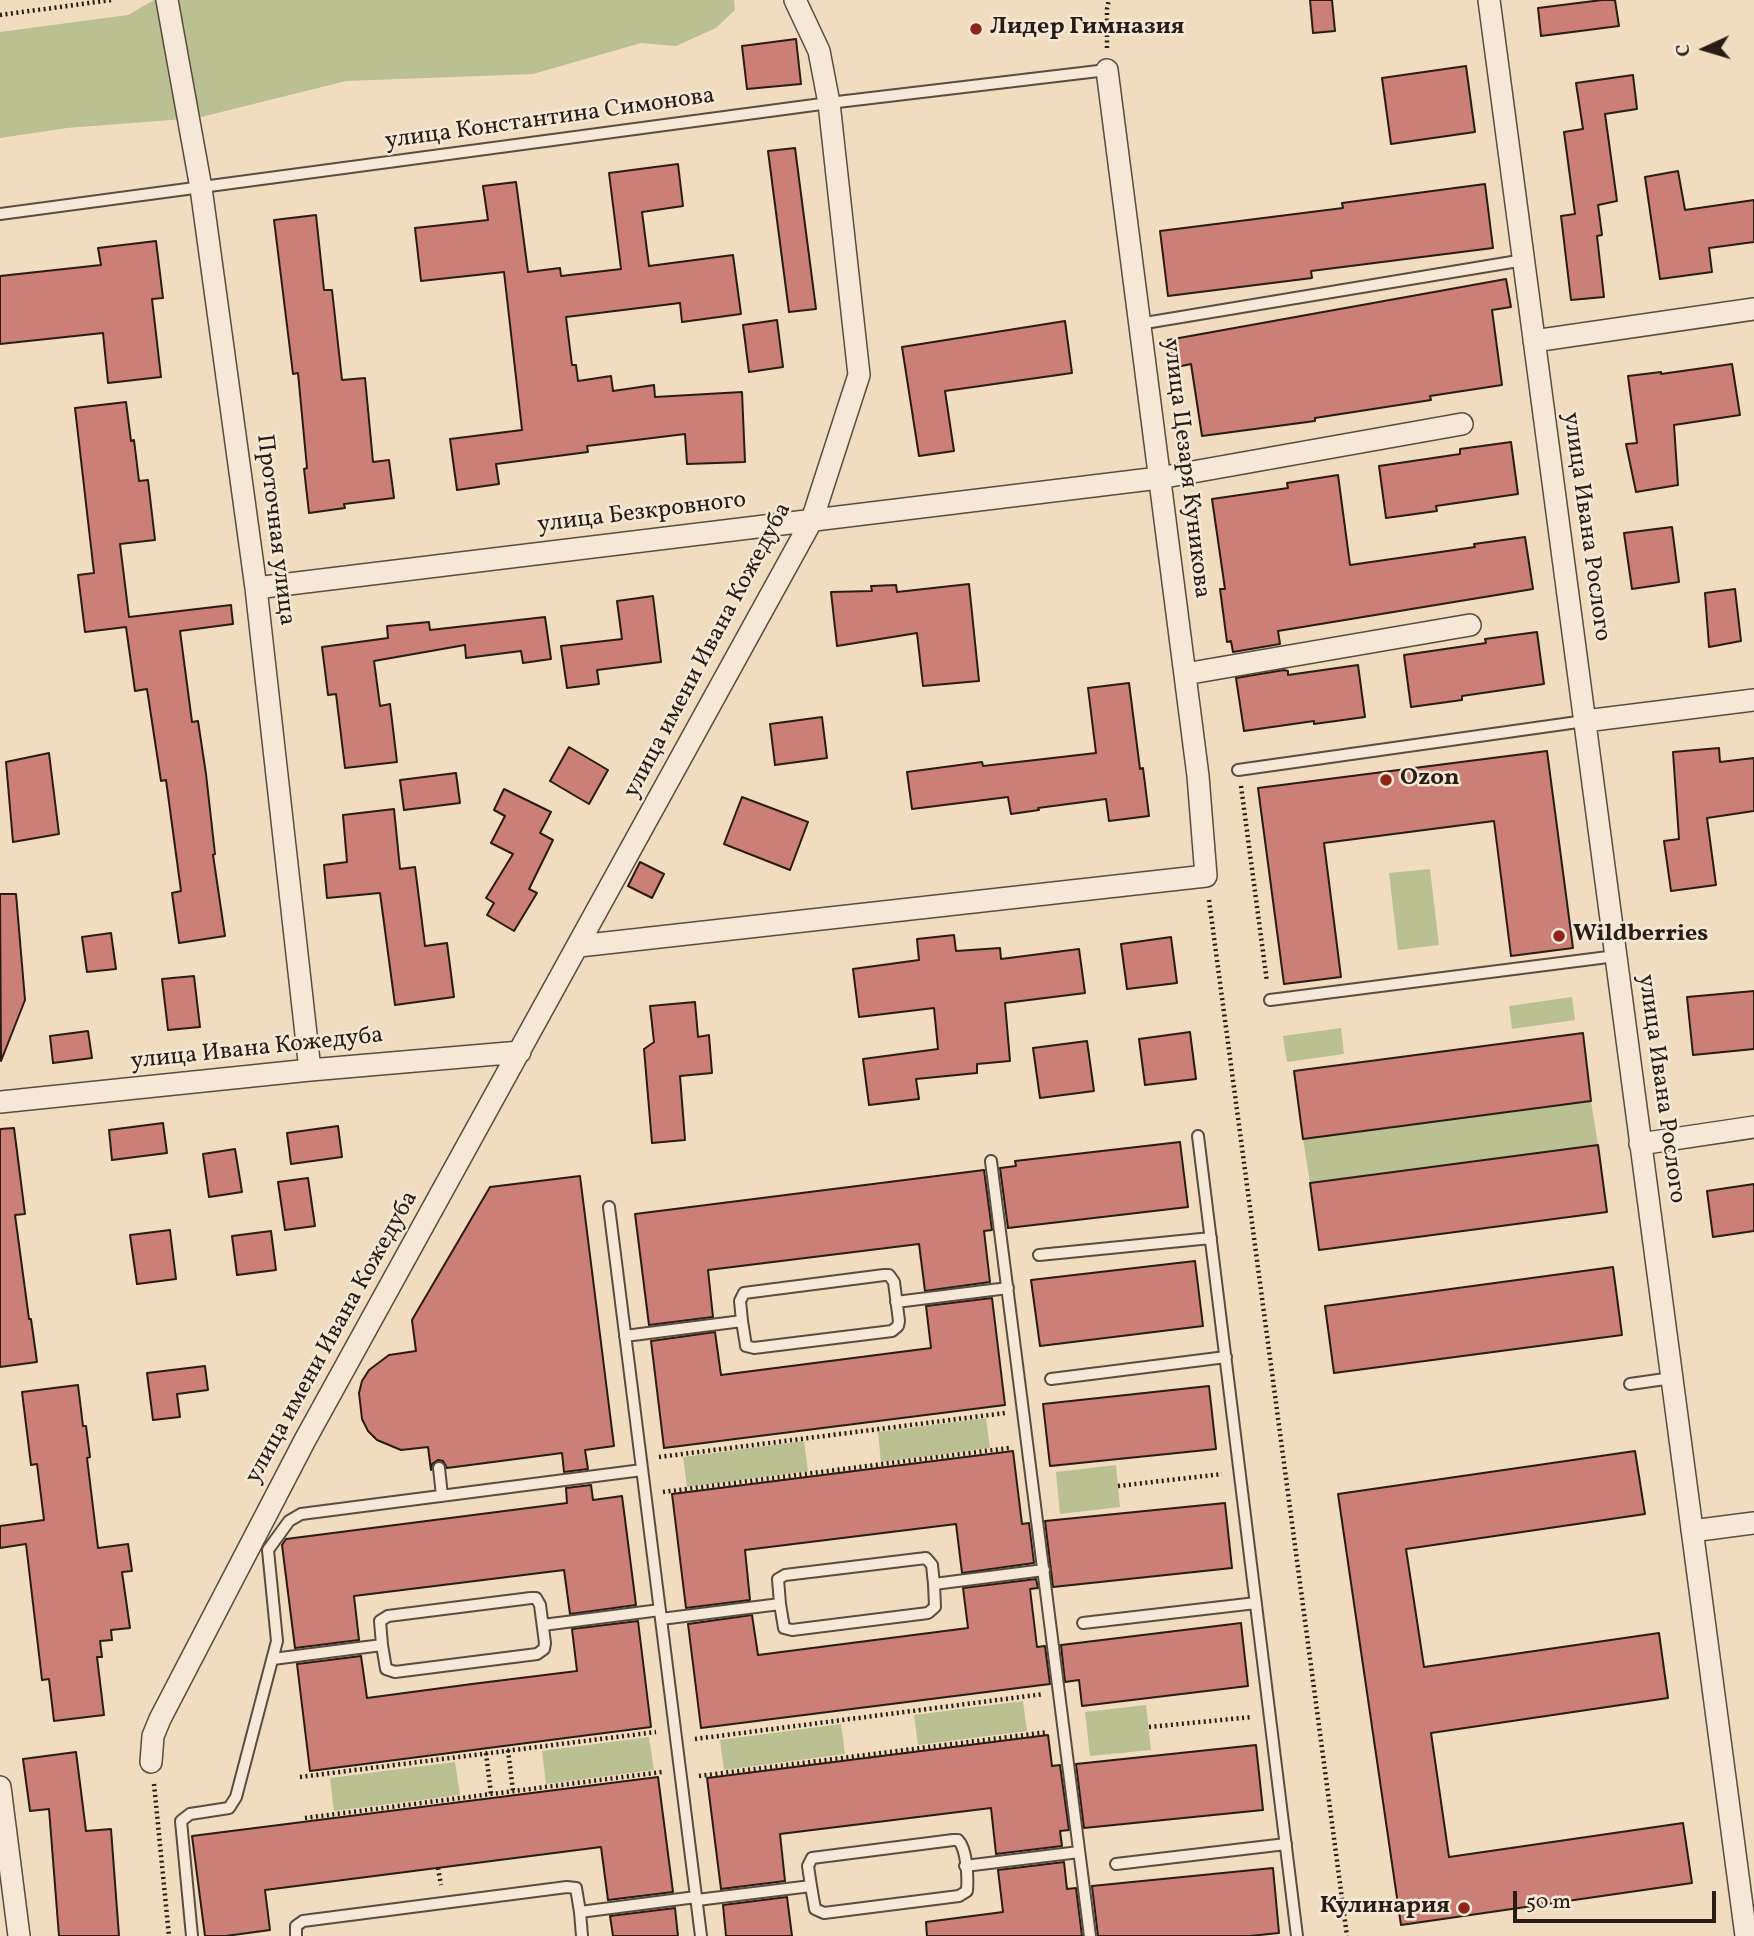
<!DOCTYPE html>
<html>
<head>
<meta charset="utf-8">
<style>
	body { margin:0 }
	#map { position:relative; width:1754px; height:1936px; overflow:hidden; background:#f1dcc0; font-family:Vollkorn,serif }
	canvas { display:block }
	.north { position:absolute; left:1670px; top:14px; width:70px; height:70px; -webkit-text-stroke:5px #f6e8d6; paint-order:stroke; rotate:266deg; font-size:19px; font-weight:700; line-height:28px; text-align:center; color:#281c14 }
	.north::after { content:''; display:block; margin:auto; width:24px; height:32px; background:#281c14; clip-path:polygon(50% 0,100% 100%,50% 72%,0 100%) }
	.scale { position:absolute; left:1513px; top:1891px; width:203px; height:32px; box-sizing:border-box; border:4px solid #281c14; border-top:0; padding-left:9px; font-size:21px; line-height:24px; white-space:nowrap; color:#281c14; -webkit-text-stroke:5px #f6e8d6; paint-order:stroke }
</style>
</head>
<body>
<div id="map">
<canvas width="1754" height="1936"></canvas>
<div class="north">С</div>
<div class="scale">50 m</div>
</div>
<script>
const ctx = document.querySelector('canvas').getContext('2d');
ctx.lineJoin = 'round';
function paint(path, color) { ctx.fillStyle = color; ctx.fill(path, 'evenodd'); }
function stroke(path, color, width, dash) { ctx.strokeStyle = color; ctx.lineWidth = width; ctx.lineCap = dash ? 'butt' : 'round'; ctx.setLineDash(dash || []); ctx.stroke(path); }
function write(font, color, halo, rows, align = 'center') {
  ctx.font = font + ' Vollkorn,serif'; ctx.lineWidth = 5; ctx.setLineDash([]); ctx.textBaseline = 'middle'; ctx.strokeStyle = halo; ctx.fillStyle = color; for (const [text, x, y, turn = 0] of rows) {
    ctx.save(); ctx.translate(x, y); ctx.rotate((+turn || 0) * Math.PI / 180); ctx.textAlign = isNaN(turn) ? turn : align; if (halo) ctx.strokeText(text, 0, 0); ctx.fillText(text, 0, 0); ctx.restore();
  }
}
const green = new Path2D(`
	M154 0H734L735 10 716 28 676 46 641 43 533 74 346 81 197 118 67 128 0 138V32L128 15Z
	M1430 869 1439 945 1398 950 1389 873Z
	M1572 997 1575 1020 1512 1029 1509 1006Z
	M1341 1028 1344 1054 1287 1062 1283 1036Z
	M1591 1101 1598 1145 1310 1183 1303 1139Z
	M986 1418 990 1448 881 1462 878 1432Z
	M804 1441 808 1471 687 1487 683 1457Z
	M1116 1465 1120 1507 1060 1514 1056 1472Z
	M1023 1701 1027 1731 918 1745 914 1715Z
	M1146 1705 1151 1750 1090 1756 1085 1712Z
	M841 1724 845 1754 724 1770 720 1740Z
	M649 1737 654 1770 546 1784 542 1751Z
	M455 1762 460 1795 334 1811 330 1778Z`);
const building = new Path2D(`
	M1310 0H1332L1335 31 1313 33Z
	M1602 0H1615L1619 26 1541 36 1538 8Z
	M796 39 801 84 747 89 742 46Z
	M1466 66 1475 132 1391 144 1382 78Z
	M1633 75 1637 109 1605 114 1617 201 1598 205 1602 235 1597 236 1604 297 1571 300 1561 216 1575 214 1564 132 1583 129 1576 83Z
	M795 148 816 309 789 312 768 151Z
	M678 164 683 206 642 212 649 266 733 255 741 314 682 322 680 303 566 317 572 365H576L578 381 611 376 613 391 654 385 655 397 742 392 745 462 687 464 685 434 587 446 588 452 496 464 499 484 457 490 450 439 522 430 504 272 421 281 415 228 488 220 483 186 516 182 528 272 560 268 561 276 621 269 609 173Z
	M1678 171 1685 210 1754 200V242L1709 248 1712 272 1660 279 1645 177Z
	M1485 184 1493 248 1311 271 1312 278 1168 296 1160 231 1343 208 1342 203Z
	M316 215 324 290H332L342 380 365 378 373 462 389 460 394 498 344 504 345 508 309 513 304 469 307 468 298 373 293 374 274 220Z
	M156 241 163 298 152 299 161 377 108 383 103 333 0 344V276L101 265 98 248Z
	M1506 279 1511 307 1492 310 1502 385 1430 396 1431 400 1315 418V421L1202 436 1191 364 1172 368 1168 340Z
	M777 320 783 367 749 372 743 325Z
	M1065 321 1072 373 945 391 954 451 919 456 902 347Z
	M1732 364 1740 415 1674 425 1678 485 1636 492 1626 444 1637 443 1628 376 1661 372V374Z
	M126 402 131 441 134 440 139 481 148 480 155 540 120 544 129 617 231 605 233 624 180 631 192 722 198 721 206 774 215 854 213 855 225 936 179 943 172 893 181 891 166 780 161 781 147 689 135 691 126 627 85 632 78 575 94 573 75 408Z
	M1511 442 1518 494 1436 506 1437 511 1386 518 1379 466 1460 454V449Z
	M1338 475 1350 565 1475 547 1474 544 1525 537 1533 589 1278 631 1280 644 1233 652 1231 641 1227 642 1220 589H1225L1212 499 1288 488 1287 483Z
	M1672 527 1679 582 1632 589 1624 533Z
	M969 584 979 681 923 686 917 633 837 646 831 592 872 591 871 586 896 585 897 592Z
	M1735 589 1741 641 1709 647 1705 593Z
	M653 596 661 662 597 670 599 684 567 688 561 646 622 639 617 601Z
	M545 617 551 659 523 663 521 651 466 658 465 645 374 661 380 706 390 704 397 762 345 768 336 694 328 695 322 647 388 638 387 626 429 622 430 630Z
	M1537 632 1544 684 1462 696V700L1411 707 1404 655 1486 643 1485 639Z
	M1358 665 1365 717 1314 724V721L1244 731 1236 678 1284 670 1288 671V675Z
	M1129 683 1140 769 1143 768 1149 816 1109 821 1106 799 1038 808 1039 810 1011 814 1008 797 912 809 907 772 982 762 983 766 1096 753 1088 688Z
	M822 717 827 758 775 765 770 724Z
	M569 747 608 770 589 804 550 781Z
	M1719 748 1720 762 1754 758V811L1707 818 1716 885 1671 891 1664 841 1679 839 1673 752Z
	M1547 751 1573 948 1511 956 1494 821 1324 843 1341 977 1284 984 1258 788Z
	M49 753 59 834 13 842 6 762Z
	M456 773 460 803 404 810 400 780Z
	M504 789 551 812 540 833 553 840 529 889 537 893 514 931 487 915 494 903 486 898 513 854 491 843 505 816 494 810Z
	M742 797 808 822 790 870 724 844Z
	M394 809 400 869 415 867 425 946 447 943 454 997 395 1005 380 893 327 898 324 865 347 862 343 815Z
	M640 862 664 874 652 898 628 886Z
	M0 894H16L25 1000 1 1061Z
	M111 933 116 969 87 972 82 937Z
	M954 935 956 951 1000 948 1001 959 1079 949 1085 993 1005 1003 1010 1061 977 1064V1073L916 1079 919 1099 869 1105 863 1059 938 1049 934 1008 859 1017 853 969 919 960 917 939Z
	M1171 937 1177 983 1127 989 1121 944Z
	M194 976 200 1027 168 1030 162 979Z
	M1754 991V1049L1693 1055 1687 997Z
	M695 1002 698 1037 709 1035 712 1073 680 1076 685 1140 652 1143 644 1049 654 1042 650 1006Z
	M88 1031 92 1058 53 1063 50 1036Z
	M1190 1032 1196 1079 1145 1085 1139 1039Z
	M1583 1033 1591 1101 1303 1139 1294 1071Z
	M1087 1041 1094 1091 1040 1098 1033 1048Z
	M163 1123 167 1153 112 1160 109 1130Z
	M338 1126 342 1157 291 1164 287 1133Z
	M14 1128 25 1214 15 1215 29 1319H31L37 1362 0 1367V1129Z
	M1180 1142 1188 1207 1008 1228 1000 1168 1016 1166 1015 1161Z
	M1598 1145 1607 1212 1319 1250 1310 1183Z
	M235 1149 242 1192 209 1197 203 1154Z
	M984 1170 992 1230 984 1231 990 1282 925 1291 919 1244 708 1270 713 1317 649 1325 635 1214Z
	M580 1176 614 1446 585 1450 588 1469 564 1472 562 1453 447 1468 443 1461 438 1460 432 1464 431 1470 428 1447 401 1450 377 1440 368 1431 362 1419 359 1393 362 1381 369 1370 389 1355 416 1351 412 1320 490 1187Z
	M308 1178 315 1226 285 1230 278 1182Z
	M1754 1184V1231L1713 1237 1707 1191Z
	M170 1230 176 1279 137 1284 130 1235Z
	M271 1231 276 1270 237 1275 232 1236Z
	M1195 1261 1203 1326 1040 1346 1031 1280Z
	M1613 1267 1622 1335 1334 1373 1325 1306Z
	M992 1298 1005 1405 664 1448 651 1341 715 1332 721 1375 931 1348 926 1306Z
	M205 1366 208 1390 177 1394 180 1417 153 1420 147 1373Z
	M78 1385 83 1426H86L90 1457 87 1458 98 1548 128 1544 132 1571 122 1572 130 1628 111 1630 112 1640 100 1641 102 1657H97L104 1715 54 1721 49 1679 42 1680 26 1544 0 1548V1526L44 1520 37 1464 31 1465 22 1392Z
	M1209 1386 1216 1449 1050 1466 1043 1404Z
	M1013 1451 1022 1524 1029 1523 1034 1563 962 1573 956 1524 745 1550 750 1600 686 1608 672 1494Z
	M1635 1451 1645 1514 1406 1549 1424 1667 1659 1633 1668 1698 1431 1733 1449 1857 1683 1823 1692 1883 1401 1925 1338 1494Z
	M591 1485 593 1500 622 1496 636 1605 570 1614 564 1570 354 1596 359 1640 295 1648 282 1545 286 1539 567 1503 566 1488Z
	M1225 1503 1232 1568 1053 1587 1045 1521Z
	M1036 1579 1038 1588 1030 1589 1037 1647 1045 1646 1050 1684 701 1728 688 1624 752 1615 758 1655 968 1628 963 1588Z
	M638 1621 651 1727 310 1771 297 1664 361 1656 367 1698 472 1684 577 1671 572 1629Z
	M1241 1623 1248 1686 1082 1706 1079 1680 1065 1682 1061 1645Z
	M1048 1735 1052 1766 1060 1765 1069 1830 1060 1831 1062 1846 996 1854 991 1808 780 1834 785 1881 721 1889 707 1778Z
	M1256 1745 1263 1810 1084 1828 1076 1764Z
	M76 1752 86 1831 111 1829 119 1936H59L49 1809 30 1811 23 1759Z
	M658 1777 673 1892 608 1900 601 1847 265 1890 270 1930 226 1936H205L192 1836Z
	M1064 1862 1067 1889 1076 1888 1082 1936H927L926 1922 1003 1912 998 1870Z
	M1273 1868 1279 1933 1250 1936H1098L1092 1886Z
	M787 1897 792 1936H726L723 1905Z
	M675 1908 678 1936H613L610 1916Z`);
const path = new Path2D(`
	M0 15 112 0
	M1107 48V9L1109 0
	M1241 786 1267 982
	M1209 900 1347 1936
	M659 1457 1005 1413
	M1118 1486 1222 1474
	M663 1492 1009 1448
	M1149 1727 1252 1717
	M695 1739 1044 1694
	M508 1750 513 1791
	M486 1753 491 1794
	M699 1776 1048 1732
	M300 1777 656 1732
	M154 1784 169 1936
	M305 1818 662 1772
	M438 1868 441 1885`);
const service = new Path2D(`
	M0 214 829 103 1107 70
	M1139 324 1524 260
	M1238 770 1585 721
	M1270 1000 1616 956
	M1198 1136 1297 1936
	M991 1161 1090 1936
	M609 1207 701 1936
	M1039 1255 1211 1238
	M896 1302 1008 1288
	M625 1336 742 1321 746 1346 754 1348 892 1331 898 1326 899 1321 894 1282 889 1275H884L744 1293 740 1301 742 1321
	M1051 1379 1226 1357
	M1630 1384 1672 1378
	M439 1468 442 1496
	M780 1604 778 1579 785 1575 926 1558 932 1565 934 1584
	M661 1619 780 1604 784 1628 792 1630 928 1613 935 1607 934 1584 1044 1570
	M1083 1623 1256 1603
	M543 1625 660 1610
	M273 1659 382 1645 386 1669 395 1672 537 1654 544 1649 545 1643 540 1605 536 1598H531L388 1616 380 1621 382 1645
	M1116 1864 1286 1844
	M965 1866 1079 1852
	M697 1900 811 1886 815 1909 824 1913 959 1896 967 1891C968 1877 967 1849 958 1840H953L812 1858 808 1866 811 1886
	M192 1936 181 1821 190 1814 229 1808 236 1797 277 1641 268 1550 289 1521 301 1514 642 1470
	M296 1936V1926L303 1921 567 1887 576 1888 580 1912
	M582 1936 580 1912 696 1897`);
const minor = new Path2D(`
	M167 0 201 188 256 588 310 1070
	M1489 0 1746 1936
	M1534 341 1754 309
	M256 588 1159 478 1462 424
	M1185 674 1470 625
	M1585 721 1754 700
	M579 946 1206 876 1198 776 1107 70
	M0 1102 310 1070 520 1052
	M1640 1144 1754 1127
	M1692 1531 1754 1523
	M151 1762 153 1736 160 1719 305 1440 812 520 859 375 829 103 819 51 795 0
	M0 1787 19 1936`);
const markers = [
	[976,29,7,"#8f2418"],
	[1386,780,7,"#8f2418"],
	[1559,936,7,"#8f2418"],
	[1464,1908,7,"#8f2418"]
];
const poiNames = [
	["Лидер Гимназия",990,29],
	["Ozon",1400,780],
	["Wildberries",1573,936],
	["Кулинария",1450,1908,"right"]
];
const streetNames = [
	["улица Константина Симонова",550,120,-8],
	["улица Цезаря Куникова",1185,469,83],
	["улица Безкровного",642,514,-7],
	["улица Ивана Рослого",1585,527,82],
	["Проточная улица",274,530,83],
	["улица имени Ивана Кожедуба",709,651,-62],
	["улица Ивана Кожедуба",257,1050,-6],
	["улица Ивана Рослого",1660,1089,82],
	["улица имени Ивана Кожедуба",333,1338,-61]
];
paint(green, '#bbc092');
paint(building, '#cc7f76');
stroke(building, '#281c14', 2);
stroke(service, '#5a4c3f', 14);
stroke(minor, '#5a4c3f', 24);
stroke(path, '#281c14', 4.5, [2, 3.5]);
stroke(service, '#f6e8d6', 10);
stroke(minor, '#f6e8d6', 21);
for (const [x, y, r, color] of markers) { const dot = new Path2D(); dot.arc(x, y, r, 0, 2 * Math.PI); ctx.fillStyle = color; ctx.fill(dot); stroke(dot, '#f6e8d6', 2.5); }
write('bold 24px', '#281c14', '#f6e8d6', poiNames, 'left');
write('24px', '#281c14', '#f6e8d6', streetNames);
</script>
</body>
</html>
